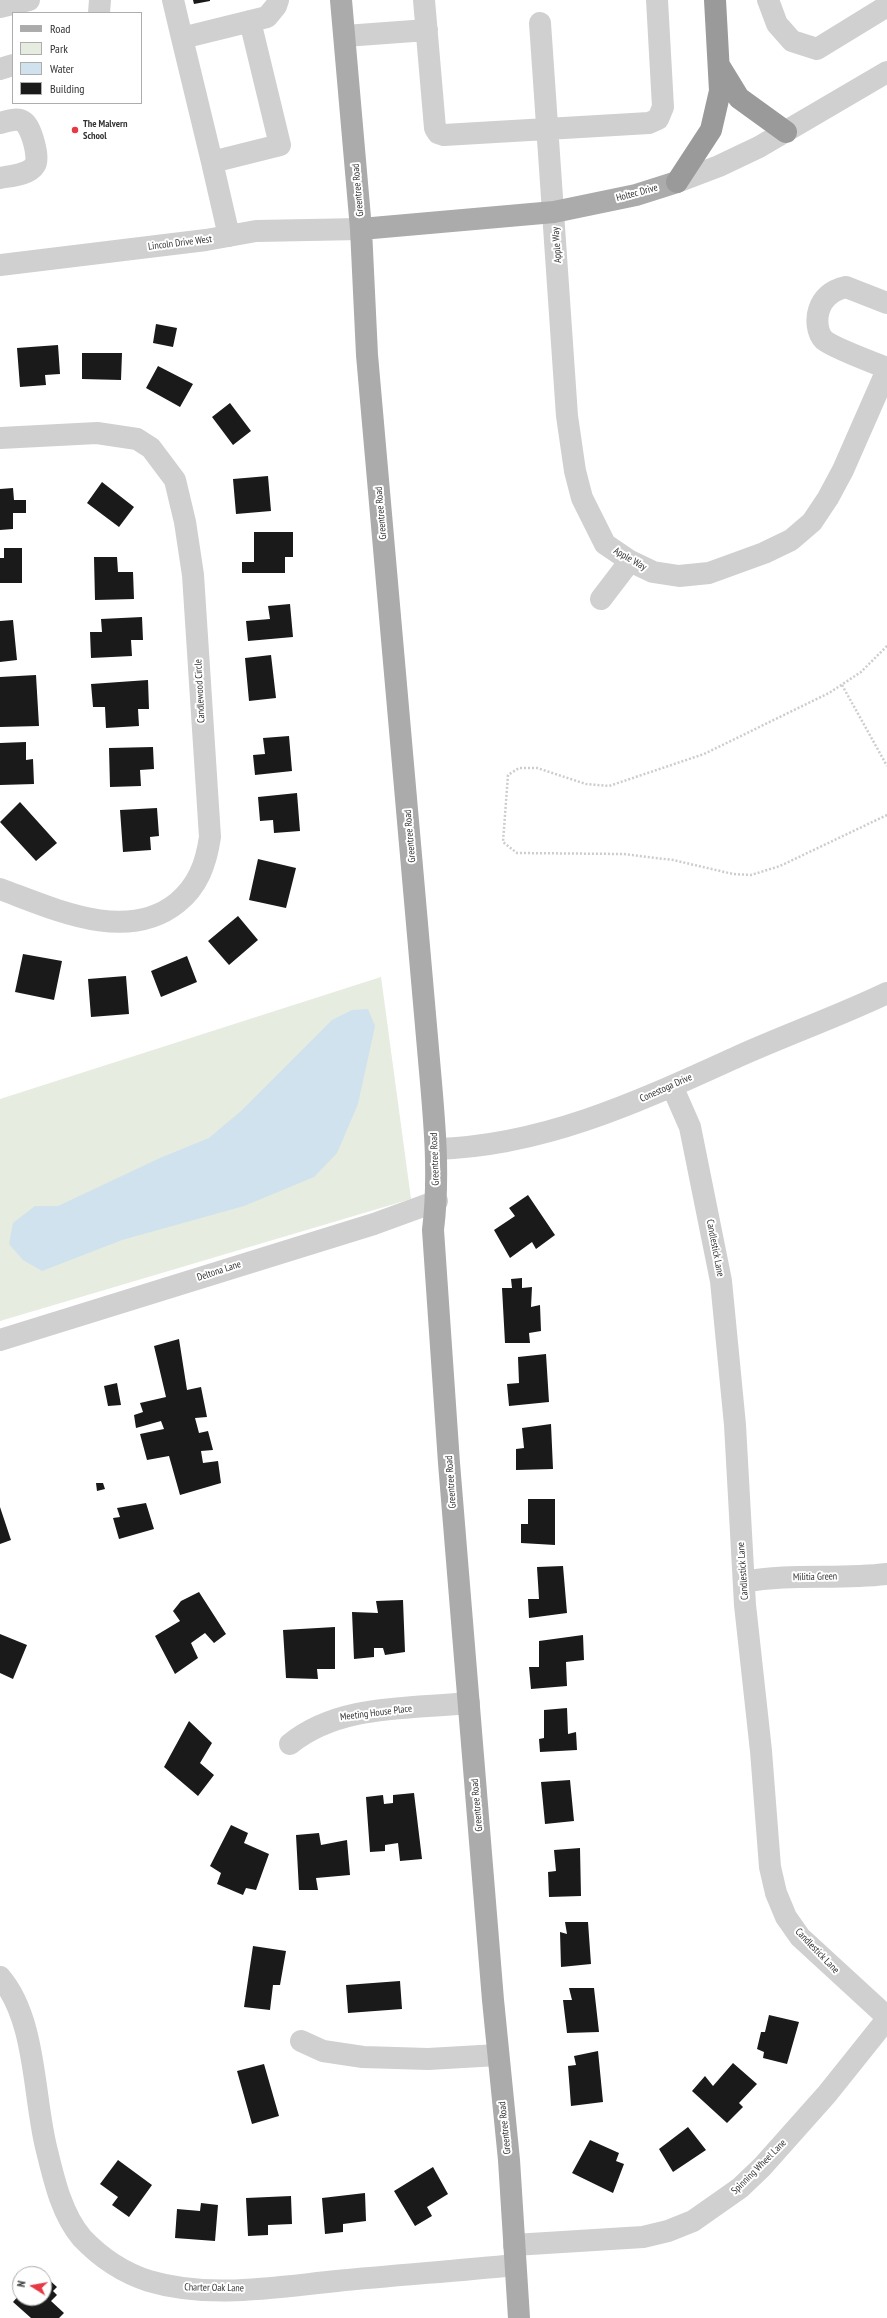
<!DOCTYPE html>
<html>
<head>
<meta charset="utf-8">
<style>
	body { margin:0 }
	#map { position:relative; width:887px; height:2318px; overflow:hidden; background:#fff; font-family:"PT Sans Narrow",sans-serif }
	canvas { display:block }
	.legend { position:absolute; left:12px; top:12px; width:130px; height:92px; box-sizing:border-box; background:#fff; border:1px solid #adadad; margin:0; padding:5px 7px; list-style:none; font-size:12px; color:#333 }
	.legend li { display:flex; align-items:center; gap:8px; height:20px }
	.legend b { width:20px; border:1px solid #adadad }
	.north { position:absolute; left:12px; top:2266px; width:40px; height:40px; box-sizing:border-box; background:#fff; border:1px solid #adadad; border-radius:50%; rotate:281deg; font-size:11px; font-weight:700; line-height:16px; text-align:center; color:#333 }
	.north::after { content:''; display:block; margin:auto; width:14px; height:18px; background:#e63946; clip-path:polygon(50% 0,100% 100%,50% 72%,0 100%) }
</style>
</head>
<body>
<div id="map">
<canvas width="887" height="2318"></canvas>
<ul class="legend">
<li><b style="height:5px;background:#ababab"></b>Road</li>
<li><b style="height:11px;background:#e6ecdf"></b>Park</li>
<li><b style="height:11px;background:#cfe2ee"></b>Water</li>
<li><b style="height:11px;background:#1a1a1a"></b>Building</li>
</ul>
<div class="north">N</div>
</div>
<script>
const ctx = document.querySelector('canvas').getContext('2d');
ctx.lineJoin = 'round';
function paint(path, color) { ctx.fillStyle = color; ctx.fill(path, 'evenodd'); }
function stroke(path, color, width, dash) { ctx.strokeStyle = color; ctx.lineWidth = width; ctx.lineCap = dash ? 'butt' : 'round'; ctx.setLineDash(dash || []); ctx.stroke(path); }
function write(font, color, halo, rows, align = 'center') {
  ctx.font = font + ' "PT Sans Narrow",sans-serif'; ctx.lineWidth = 4; ctx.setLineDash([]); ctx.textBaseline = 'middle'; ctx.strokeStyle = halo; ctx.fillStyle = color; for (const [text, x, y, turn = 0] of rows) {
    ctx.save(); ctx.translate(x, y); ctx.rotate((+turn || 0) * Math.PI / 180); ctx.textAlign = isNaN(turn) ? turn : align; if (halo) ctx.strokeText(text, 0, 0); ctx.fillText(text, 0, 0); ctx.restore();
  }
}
const green = new Path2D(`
	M381 977 411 1199 0 1321V1099Z`);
const water = new Path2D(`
	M368 1009 375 1026 358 1104 337 1153 314 1177 244 1206 122 1240 42 1271 23 1260 9 1244 13 1223 35 1206H58L160 1158 209 1138 241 1111 332 1020 352 1010Z`);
const building = new Path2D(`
	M193 0H210V1L194 4Z
	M156 324 177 328 173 347 153 343Z
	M58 345 60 374 45 375 46 385 20 387 17 348Z
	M82 353H122L121 380 82 379Z
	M158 366 193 384 180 407 146 388Z
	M230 403 251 431 233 445 212 417Z
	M268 476 271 511 236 514 233 479Z
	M102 482 134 507 119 527 87 503Z
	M13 488 14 500H26V513H13V529L0 530V489Z
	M254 532H293V557H285V573H242V562H254Z
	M4 548H22V583H0V558H4Z
	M94 557H117L118 572H133L134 599 95 600Z
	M290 604 293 637 248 641 246 621 270 619 268 606Z
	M142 617 143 640H131L132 656 91 658 90 632H102L101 619Z
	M13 620 17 660 0 662V621Z
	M271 655 276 698 249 701 245 658Z
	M36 675 39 726 0 727V677Z
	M148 680 149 709H138L139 726 106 728 105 707H93L91 684Z
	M289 736 292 771 255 775 253 755 265 754 263 738Z
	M26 742V760L33 759 34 784 0 785V743Z
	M153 747 154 769 140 770 141 786 110 787 109 748Z
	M297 793 300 831 274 833 273 820 260 821 258 797Z
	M20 802 57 843 36 861 0 822Z
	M157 808 159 836 150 837 151 850 123 852 120 810Z
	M258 859 296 868 286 908 249 900Z
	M238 916 258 940 229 965 208 941Z
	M23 954 62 961 54 1000 15 992Z
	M187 956 197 982 161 997 151 971Z
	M126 976 129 1014 91 1017 88 979Z
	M528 1195 555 1235 536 1249 532 1242 510 1258 494 1230 515 1216 509 1208Z
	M522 1278V1288L532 1287 531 1307 540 1305 541 1331 529 1333 530 1343H505L502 1288H512L511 1279Z
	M179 1339 187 1390 201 1387 207 1417 195 1418 199 1433 208 1431 213 1450 201 1451 203 1463 218 1461 221 1483 180 1495 169 1456 147 1460 140 1434 164 1429 161 1421 136 1428 134 1415 143 1412 140 1403 166 1397 154 1346Z
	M546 1354 549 1402 509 1406 507 1384 519 1383 518 1357Z
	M117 1383 121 1405 108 1406 104 1386Z
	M551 1424 553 1469 516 1470V1449L524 1448 522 1428Z
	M96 1483H103L105 1489 97 1491Z
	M528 1499H555V1545L521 1543V1524H528Z
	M146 1503 154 1529 119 1539 113 1518 120 1517 117 1508Z
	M0 1507 11 1540 0 1544Z
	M563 1566 567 1613 529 1618 528 1599H539L537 1567Z
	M199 1592 226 1634 214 1643 205 1633 191 1643 198 1658 175 1674 155 1636 180 1621 173 1611 181 1601Z
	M403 1600 405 1652 385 1655 383 1648H374V1657L354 1659 352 1612 378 1613 376 1601Z
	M335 1627V1669H317L318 1679 286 1678 283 1630Z
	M0 1634 27 1645 13 1679 0 1673Z
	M583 1635 584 1660 566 1662 567 1686 531 1689 529 1667H539V1641Z
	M567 1708 568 1734 576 1732 577 1750 540 1752 539 1739 544 1738V1710Z
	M189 1721 212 1743 200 1763 214 1775 198 1796 164 1767Z
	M570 1780 574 1821 545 1824 541 1782Z
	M414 1793 422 1859 400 1861 398 1843 385 1845V1851L370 1852 366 1797 383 1795 384 1804 393 1803V1795Z
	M231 1825 248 1833 244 1843 269 1854 256 1890 246 1888 243 1895 217 1884 221 1873 210 1866Z
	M319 1833 321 1845 347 1840 350 1875 316 1878 318 1890H299L296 1835Z
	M580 1848 581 1896 549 1897 548 1872 556 1871 554 1850Z
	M565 1922H588L591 1964 561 1967 560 1932 567 1934Z
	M253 1946 286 1951 280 1985H273L270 2010 244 2007Z
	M400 1981 402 2009 348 2013 346 1985Z
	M569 1988H594L599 2032 567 2033 563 2000H572Z
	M769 2015 799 2022 787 2064 763 2058 764 2052 757 2049 761 2032H765Z
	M598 2051 603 2102 571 2106 568 2066 576 2065 574 2056Z
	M733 2063 757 2084 739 2103 743 2107 727 2123 692 2091 705 2076 713 2086Z
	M264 2064 279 2116 252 2124 237 2071Z
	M688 2127 706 2150 673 2172 659 2149Z
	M590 2140 619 2153 616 2161 624 2164 613 2193 572 2173Z
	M118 2160 152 2185 129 2217 112 2205 118 2197 100 2184Z
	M433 2167 448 2194 427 2207 432 2216 415 2226 394 2191Z
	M365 2193 366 2221 343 2224V2232L325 2234 322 2198Z
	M291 2196 292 2224 268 2225V2235L248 2236 246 2198Z
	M201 2203 218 2205 215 2241 175 2238 177 2209 200 2211Z
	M44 2275 57 2287 53 2291 57 2295 51 2301 64 2313 59 2318H31L13 2302 20 2294V2298H44Z`);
const path = new Path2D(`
	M887 646 861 672 829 693 704 754 609 786 586 784 537 768H519L508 775 503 842 517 853 623 854 673 860 733 874 751 875 780 866 887 815
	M842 685 887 766`);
const minor = new Path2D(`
	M173 0 182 38 267 17 276 6 278 0
	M424 0 435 128 438 133 444 135 649 123 658 119 663 107 657 0
	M768 0 777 24 792 41 817 49 887 6
	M0 7 29 0
	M99 13 100 0
	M540 23 567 416 575 471 582 498 605 544 630 561 653 572 679 576 709 573 764 553 791 540 812 522 828 498 843 470 887 370
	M345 36 427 30
	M182 38 212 162 280 145 250 21
	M0 69 13 65
	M0 123C8 121 17 117 24 122 31 127 40 158 35 165 29 175 10 176 0 178
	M212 162 229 236
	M677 182 719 166 759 147 887 72
	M0 265 206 240 256 231 361 229
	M887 303 846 287C833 290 823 297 819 310 816 319 817 333 824 340 832 347 874 363 887 368
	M0 438 97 433 137 439 151 448 175 480 185 522 193 575 210 837C206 864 198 886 177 903 126 944 52 908 0 889
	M601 599 630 561
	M672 1086 690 1127 721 1281 735 1425 745 1605 761 1751 770 1867 776 1893 786 1917 800 1937 887 2017
	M436 1149C545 1146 642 1100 739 1056 788 1034 839 1016 887 993
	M0 1340 374 1224 437 1201
	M744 1582C791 1573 839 1580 887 1574
	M290 1744C339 1704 409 1709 469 1703
	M0 1977C37 2020 33 2098 47 2151 54 2180 62 2215 82 2238 100 2257 124 2273 149 2281 209 2299 276 2287 337 2281 397 2275 456 2271 515 2265
	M301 2041 323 2051 363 2057 428 2059 498 2055
	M514 2245 643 2237 668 2231 693 2221 740 2188 762 2167 827 2094 887 2019`);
const major = new Path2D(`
	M341 0 361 229 367 355 429 1060C434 1117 440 1173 433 1230L449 1463 493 2000 509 2160 519 2318
	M361 229 554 212 636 195 677 182`);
const highway = new Path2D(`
	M720 67 739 98 786 132
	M677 182 711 130 720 91 715 0`);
const markers = [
	[75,130,4,"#e63946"]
];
const poiNames = [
	["The Malvern",83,124],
	["School",83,136]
];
const streetNames = [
	["Greentree Road",358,190,-95],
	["Holtec Drive",637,193,-15],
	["Lincoln Drive West",180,243,-7],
	["Apple Way",557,245,-94],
	["Greentree Road",381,513,-95],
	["Apple Way",630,559,30],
	["Candlewood Circle",200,691,-93],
	["Greentree Road",410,836,-95],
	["Conestoga Drive",666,1088,-24],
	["Greentree Road",435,1159,-92],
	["Candlestick Lane",715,1248,79],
	["Deltona Lane",219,1271,-18],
	["Greentree Road",451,1482,-94],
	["Candlestick Lane",743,1571,-94],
	["Militia Green",815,1577,-1],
	["Meeting House Place",376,1713,-7],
	["Greentree Road",477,1805,-95],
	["Candlestick Lane",817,1951,46],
	["Greentree Road",505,2128,-96],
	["Spinning Wheel Lane",759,2167,-45],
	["Charter Oak Lane",214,2288,1]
];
paint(green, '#e6ecdf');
paint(water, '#cfe2ee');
paint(building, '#1a1a1a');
stroke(path, '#cdcdcd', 2.5, [2, 2]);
stroke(minor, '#d0d0d0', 22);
stroke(major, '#ababab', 22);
stroke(highway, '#9a9a9a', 22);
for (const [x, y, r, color] of markers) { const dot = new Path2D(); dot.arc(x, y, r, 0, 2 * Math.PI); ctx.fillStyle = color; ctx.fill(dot); stroke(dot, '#fff', 1.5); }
write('bold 10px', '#333', '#fff', poiNames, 'left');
write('10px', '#333', '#fff', streetNames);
</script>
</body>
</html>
